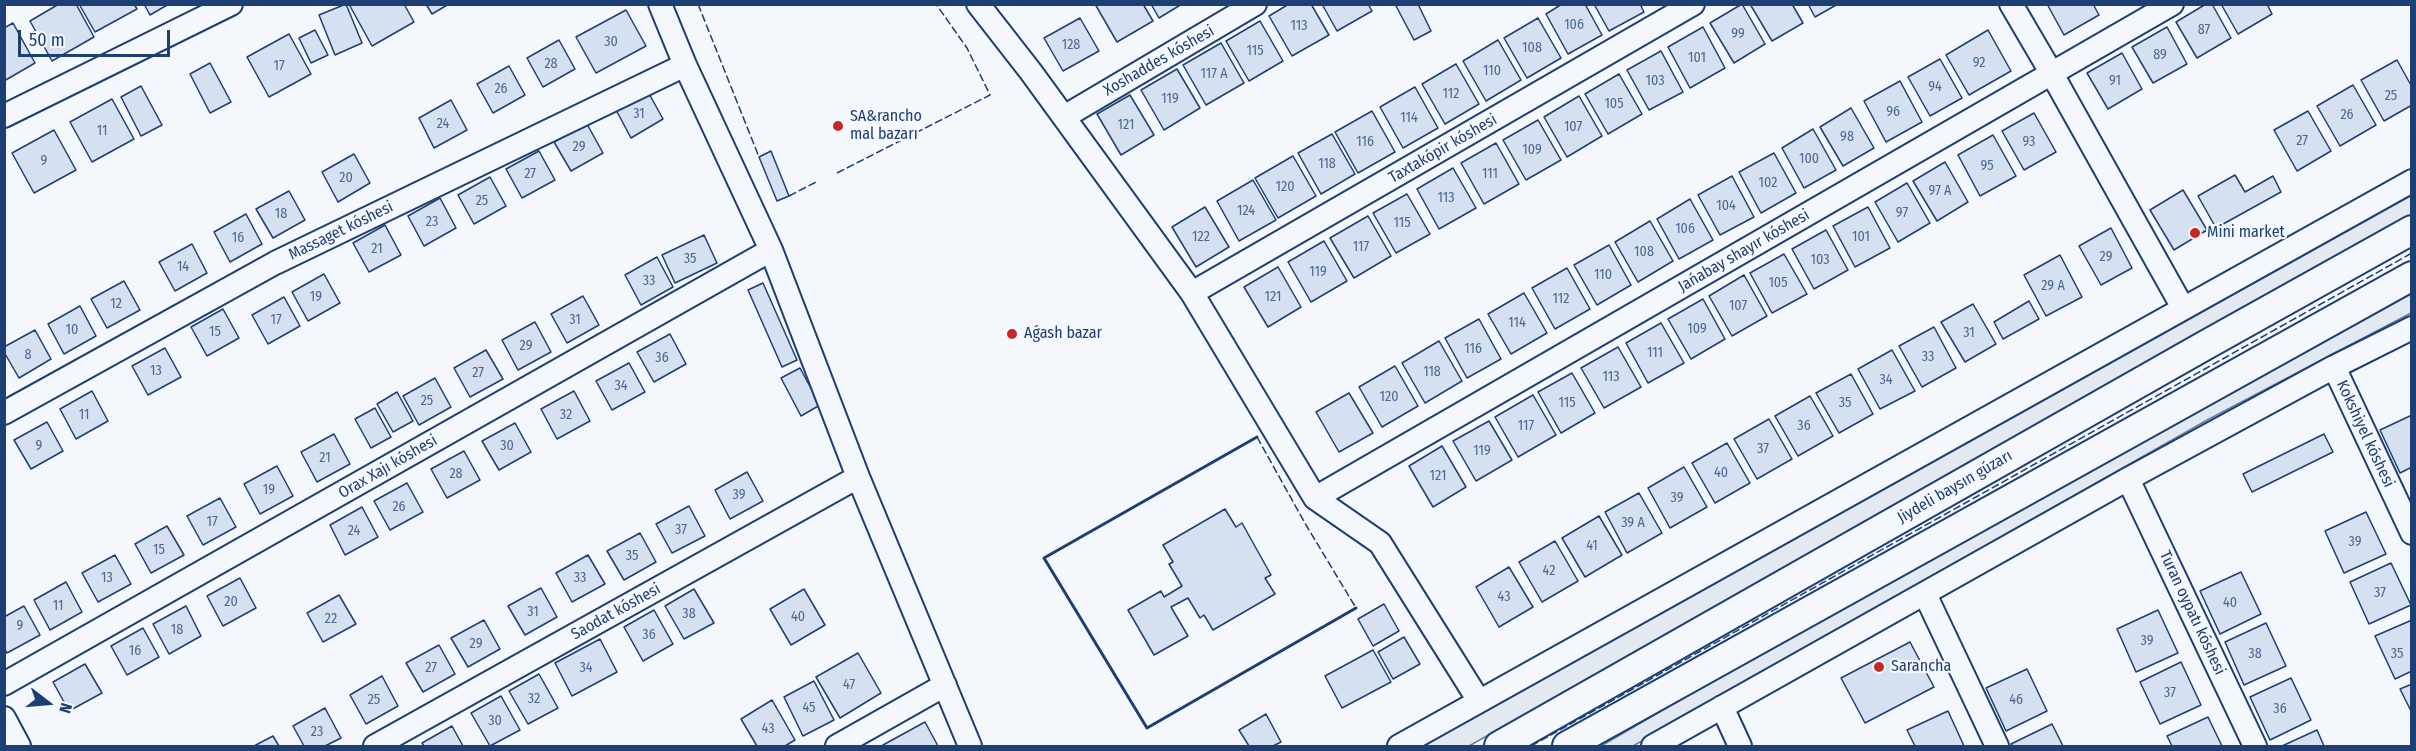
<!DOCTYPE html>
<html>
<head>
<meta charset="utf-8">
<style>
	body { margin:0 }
	#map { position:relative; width:2416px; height:751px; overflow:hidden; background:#f4f7fb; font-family:"Fira Sans Condensed",sans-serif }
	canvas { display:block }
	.frame { position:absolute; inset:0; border:6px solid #1d3f73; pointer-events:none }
	.north { position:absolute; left:18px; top:673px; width:60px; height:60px; -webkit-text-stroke:4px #f4f7fb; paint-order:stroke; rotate:106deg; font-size:16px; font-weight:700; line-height:24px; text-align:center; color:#1d3f73 }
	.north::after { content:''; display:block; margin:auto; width:21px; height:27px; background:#1d3f73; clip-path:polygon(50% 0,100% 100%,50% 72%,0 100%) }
	.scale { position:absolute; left:18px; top:30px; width:152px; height:27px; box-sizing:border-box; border:3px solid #1d3f73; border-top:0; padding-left:8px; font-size:18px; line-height:21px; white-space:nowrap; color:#1d3f73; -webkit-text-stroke:4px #f4f7fb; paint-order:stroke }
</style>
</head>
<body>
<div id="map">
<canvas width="2416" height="751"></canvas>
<div class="frame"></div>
<div class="north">N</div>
<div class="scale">50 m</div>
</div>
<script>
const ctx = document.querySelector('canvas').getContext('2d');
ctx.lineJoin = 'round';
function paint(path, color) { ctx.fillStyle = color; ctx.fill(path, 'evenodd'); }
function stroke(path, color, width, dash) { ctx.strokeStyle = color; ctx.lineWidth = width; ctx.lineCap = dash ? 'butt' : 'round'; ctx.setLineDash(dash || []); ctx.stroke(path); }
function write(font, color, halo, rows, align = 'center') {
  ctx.font = font + ' "Fira Sans Condensed",sans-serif'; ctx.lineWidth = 4.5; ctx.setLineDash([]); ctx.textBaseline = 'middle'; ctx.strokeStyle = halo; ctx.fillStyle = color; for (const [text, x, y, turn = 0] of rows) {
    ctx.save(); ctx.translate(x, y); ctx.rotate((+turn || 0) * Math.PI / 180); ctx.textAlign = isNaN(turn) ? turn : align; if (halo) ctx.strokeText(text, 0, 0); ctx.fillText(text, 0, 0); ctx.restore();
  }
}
const green = new Path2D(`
	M2411 194V215L2171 348 1469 746H1418L2165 327Z
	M2411 294V313L2209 419 1633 746H1601L1766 650Z`);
const building = new Path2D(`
	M59 4H76L94 37 52 61 30 21Z
	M79 4H134L137 9 95 32Z
	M144 4H169L150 15Z
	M346 4 362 43 335 55 319 15Z
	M352 4H404L414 22 372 46 350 6Z
	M426 4H449L432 14Z
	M1095 4H1143L1153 21 1117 42Z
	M1151 4H1182L1159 18Z
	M1289 4H1311L1329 35 1292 56 1269 16Z
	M1322 4H1368L1372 11 1337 31Z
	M1395 4H1418L1431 31 1414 40Z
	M1562 4H1585L1602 35 1568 54 1546 14Z
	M1594 4H1640L1644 12 1609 31Z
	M1742 4 1765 44 1734 63 1710 23Z
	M1750 4H1792L1803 23 1772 41Z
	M1808 4H1838L1815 17Z
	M2047 4H2093L2099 15 2064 35Z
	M2206 4H2212L2231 38 2197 58 2176 22Z
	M2221 4H2267L2272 14 2238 34Z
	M626 10 646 46 596 73 576 37Z
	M1080 18 1099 51 1063 71 1044 38Z
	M1538 18 1561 58 1527 78 1504 38Z
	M1260 21 1283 61 1249 81 1226 41Z
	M13 23 35 63 4 81V28Z
	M1703 27 1725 68 1690 88 1668 47Z
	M2167 27 2187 64 2153 83 2132 47Z
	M315 30 328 55 311 63 299 38Z
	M1988 30 2011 71 1969 95 1946 55Z
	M289 34 311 74 269 97 247 57Z
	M559 40 575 69 543 87 527 58Z
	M1498 40 1521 80 1486 101 1463 61Z
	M1221 43 1244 83 1206 105 1183 65Z
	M1661 51 1683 92 1649 110 1627 70Z
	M2122 53 2142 89 2108 109 2087 73Z
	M1940 59 1962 98 1930 116 1908 77Z
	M2397 60 2412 87V105L2384 121 2361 80Z
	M210 63 231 102 210 113 190 74Z
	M1456 64 1479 104 1445 124 1422 84Z
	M509 66 525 95 493 113 477 84Z
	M1177 69 1200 108 1164 130 1141 90Z
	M1619 74 1642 114 1608 134 1585 94Z
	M1900 81 1922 122 1886 142 1864 101Z
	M2353 85 2376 125 2340 146 2317 106Z
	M141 86 162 125 141 136 121 97Z
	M1415 87 1438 128 1403 148 1380 107Z
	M647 90 663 119 631 138 615 108Z
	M1130 95 1154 135 1121 155 1097 114Z
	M1579 96 1602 136 1567 157 1544 117Z
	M112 99 134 139 92 162 70 122Z
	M451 100 467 130 434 148 419 118Z
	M1851 108 1874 148 1843 166 1820 127Z
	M1372 111 1395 152 1358 173 1335 132Z
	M2308 111 2331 151 2297 171 2274 130Z
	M2034 113 2056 152 2024 170 2002 131Z
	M1538 120 1561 160 1526 180 1503 140Z
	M587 124 603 153 571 171 554 142Z
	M1813 129 1836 170 1804 188 1782 148Z
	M54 130 76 170 34 193 12 153Z
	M1332 134 1355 174 1321 194 1298 153Z
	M1993 135 2016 176 1980 196 1958 155Z
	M1496 143 1519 184 1484 204 1461 163Z
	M539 151 555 180 522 198 506 169Z
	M771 151 789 196 777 201 759 157Z
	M1774 153 1796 193 1761 213 1739 172Z
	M354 154 370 183 338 202 322 172Z
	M1293 156 1316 196 1278 218 1255 178Z
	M1945 162 1968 202 1937 221 1913 181Z
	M1453 168 1476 208 1439 229 1417 189Z
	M2235 175 2245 192 2273 176 2281 192 2216 228 2198 196Z
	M1732 176 1754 217 1720 235 1698 195Z
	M490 177 506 206 474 224 458 195Z
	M1253 180 1276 220 1239 241 1217 201Z
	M1907 183 1930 223 1898 242 1875 202Z
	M2183 190 2207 230 2174 250 2150 210Z
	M289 191 305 220 273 238 256 209Z
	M1407 194 1430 234 1396 253 1373 213Z
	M440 198 456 228 424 246 408 216Z
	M1690 199 1713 240 1679 259 1657 219Z
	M1205 207 1229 247 1196 267 1172 227Z
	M1868 207 1890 248 1855 267 1833 226Z
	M246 214 262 244 230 262 214 232Z
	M1368 216 1391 256 1354 278 1330 238Z
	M1650 221 1673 261 1638 282 1615 242Z
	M385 225 401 255 369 272 353 243Z
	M2111 228 2132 268 2101 285 2079 246Z
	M1826 230 1848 270 1814 289 1792 249Z
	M704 235 717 263 675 283 662 255Z
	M1324 241 1347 281 1311 302 1288 262Z
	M192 244 207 273 175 291 159 262Z
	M1609 245 1631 285 1597 305 1574 265Z
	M1784 254 1807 294 1772 313 1750 273Z
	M2060 255 2082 297 2046 316 2024 275Z
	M657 257 673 287 641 305 625 275Z
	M1278 267 1301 307 1268 327 1244 287Z
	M1567 268 1590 309 1555 329 1532 288Z
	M324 274 340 303 308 321 292 292Z
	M1744 275 1767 316 1732 336 1709 296Z
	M124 281 140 310 107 328 91 299Z
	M763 283 797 360 782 367 748 290Z
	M1524 293 1547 333 1511 354 1488 314Z
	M583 296 599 325 567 343 551 314Z
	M284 297 300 326 268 344 252 315Z
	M1703 299 1725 339 1691 359 1668 319Z
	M2029 301 2039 319 2003 339 1994 322Z
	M1973 304 1996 344 1965 362 1941 322Z
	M80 306 96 336 64 354 48 324Z
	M223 309 239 338 207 356 191 327Z
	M1479 319 1501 359 1467 378 1445 338Z
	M535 322 551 352 518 370 502 340Z
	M1661 323 1684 363 1648 383 1626 343Z
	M1934 327 1956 368 1922 387 1899 346Z
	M35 330 51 359 19 378 4 352V347Z
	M670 334 686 364 654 382 637 352Z
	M1439 341 1462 381 1425 403 1402 363Z
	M1618 347 1641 387 1604 408 1581 368Z
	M165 348 181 377 148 395 132 366Z
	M486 350 503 379 470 397 454 368Z
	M1892 350 1915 391 1880 409 1858 369Z
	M629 363 645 392 612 410 596 381Z
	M1395 366 1418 406 1382 427 1359 387Z
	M800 368 820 405 801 416 781 378Z
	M1572 373 1595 413 1561 433 1538 392Z
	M1851 374 1873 414 1839 433 1816 393Z
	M435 378 451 407 419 425 403 396Z
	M92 391 108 421 76 439 60 409Z
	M574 391 590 421 557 439 541 409Z
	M397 392 413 421 393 432 377 404Z
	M1349 393 1373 433 1339 452 1316 412Z
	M1533 395 1556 435 1518 457 1495 417Z
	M1810 396 1833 436 1798 456 1775 416Z
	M375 408 391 437 371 448 355 419Z
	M2412 415V467L2400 473 2380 430Z
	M1769 419 1792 459 1757 479 1734 439Z
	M1489 421 1512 460 1476 481 1453 441Z
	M47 422 63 451 31 469 14 440Z
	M515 423 531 452 499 470 482 441Z
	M334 434 350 464 317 482 301 452Z
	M2324 434 2333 452 2252 492 2243 474Z
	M1727 443 1750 483 1715 503 1692 463Z
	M1442 446 1466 487 1433 507 1409 466Z
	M464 451 480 480 447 498 431 469Z
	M277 466 293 496 260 514 244 484Z
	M1684 467 1707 507 1670 528 1648 488Z
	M747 472 763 501 730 519 715 490Z
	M407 483 423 512 390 530 374 501Z
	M1639 493 1662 533 1627 553 1605 512Z
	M220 498 236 527 203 545 187 516Z
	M689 506 705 536 672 553 656 524Z
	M362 507 378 537 345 555 330 525Z
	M1225 509 1236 527 1242 523 1271 575 1265 578 1275 594 1213 630 1204 615 1200 618 1188 598 1171 607 1188 636 1154 655 1128 610 1161 591 1164 597 1182 586 1169 564 1173 562 1163 545Z
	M2366 512 2386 554 2344 573 2325 531Z
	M1599 516 1622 555 1585 577 1562 538Z
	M167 526 184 555 151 573 135 544Z
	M640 533 656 562 624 580 607 551Z
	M1555 541 1578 581 1542 602 1519 562Z
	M115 555 131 584 98 602 82 573Z
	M588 555 605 584 572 602 556 573Z
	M2391 563 2411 605 2369 624 2350 582Z
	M1509 567 1533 607 1499 627 1476 587Z
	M2241 572 2261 614 2220 634 2200 591Z
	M240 578 256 608 223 626 207 596Z
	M66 582 82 612 50 630 34 600Z
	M541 588 557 617 525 635 508 606Z
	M694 589 714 623 684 639 665 606Z
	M804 589 825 625 791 645 770 609Z
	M339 595 356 624 323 642 307 613Z
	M1384 604 1399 631 1373 646 1358 619Z
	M24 606 40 635 7 653 4 648V617Z
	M186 606 201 636 169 654 153 624Z
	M654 610 673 644 643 661 624 627Z
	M2158 610 2178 653 2136 672 2117 629Z
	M484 620 500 649 468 667 451 638Z
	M2412 620V671L2395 679 2375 636Z
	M2266 623 2286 666 2244 685 2225 642Z
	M143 628 159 657 127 675 111 646Z
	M1404 637 1420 664 1393 679 1378 652Z
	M600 639 617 672 572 696 555 663Z
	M1910 642 1934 687 1865 723 1841 678Z
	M439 645 455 674 423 692 406 663Z
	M1373 650 1391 682 1342 708 1325 676Z
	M858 653 881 693 840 718 816 677Z
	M2181 662 2201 705 2160 724 2140 682Z
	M85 664 102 693 69 711 53 682Z
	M2027 669 2047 711 2006 731 1986 688Z
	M539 674 558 708 528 724 509 691Z
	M382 676 398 706 366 724 350 695Z
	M2291 678 2311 720 2270 740 2250 697Z
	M814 681 834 720 803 736 784 697Z
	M2412 684V713L2400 689Z
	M501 696 520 730 490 746 471 713Z
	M772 700 795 740 785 746H757L741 719Z
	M325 708 341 738 325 746H304L293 726Z
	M1948 711 1964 746H1915L1907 730Z
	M1266 714 1281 742 1273 746H1249L1239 730Z
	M2208 717 2222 746H2172L2167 736Z
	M925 722 938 746H884L883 745Z
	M2052 724 2063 746H2013L2011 744Z
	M452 726 463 746H424L422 743Z
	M2317 730 2324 746H2282Z
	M273 736 279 746H254Z`);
const minor = new Path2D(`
	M660 4 685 65 771 250 858 477 970 746
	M978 4 1031 72 1192 293 1315 498 1380 543 1479 701
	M2011 4 2052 74 2183 308
	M4 116 231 4
	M1064 117 1255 4
	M1192 293 1693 4
	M2334 367 2412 533
	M4 413 275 263 685 65
	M2128 479 2255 746
	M1315 498 2172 4
	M1925 594 1997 746
	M4 684 771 250
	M1722 707 1740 746
	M4 718 19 746
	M375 746 858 477
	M837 746 945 685
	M1399 746 2412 181
	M1653 746 2128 479 2334 367 2412 328`);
const major = new Path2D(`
	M1499 746 2204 346 2412 230
	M1567 746 2412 276`);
const fence = new Path2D(`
	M698 4 759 157
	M837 173 990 95 967 48 936 4
	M789 196 818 181
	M1257 437 1306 525 1356 608
	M1531 746 2412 253`);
const wall = new Path2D(`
	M1257 437 1044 558 1147 728 1356 608`);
const markers = [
	[838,126,6,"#c62828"],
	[2195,233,6,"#c62828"],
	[1012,334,6,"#c62828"],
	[1879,667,6,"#c62828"]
];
const numberNames = [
	["106",1574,25],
	["113",1299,26],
	["87",2204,30],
	["99",1738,34],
	["30",611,42],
	["128",1071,45],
	["108",1532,48],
	["115",1255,51],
	["89",2160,55],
	["101",1697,58],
	["92",1979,63],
	["28",551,64],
	["17",279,66],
	["110",1492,71],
	["117 А",1214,74],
	["103",1655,81],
	["91",2115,81],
	["94",1935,87],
	["26",501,89],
	["112",1451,94],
	["25",2391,96],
	["119",1170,99],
	["105",1614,104],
	["96",1893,112],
	["31",639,114],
	["26",2347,115],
	["114",1409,118],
	["24",443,124],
	["121",1126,125],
	["107",1573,127],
	["11",102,131],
	["98",1847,137],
	["27",2302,141],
	["116",1365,142],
	["93",2029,142],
	["29",579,147],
	["109",1532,150],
	["100",1809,159],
	["9",44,161],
	["118",1327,164],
	["95",1987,166],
	["27",530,174],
	["111",1490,174],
	["20",346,178],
	["102",1768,183],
	["120",1285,187],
	["97 А",1940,191],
	["113",1446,198],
	["25",482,201],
	["104",1726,206],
	["124",1246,211],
	["97",1902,213],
	["18",281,214],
	["23",432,222],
	["115",1402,223],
	["106",1685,229],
	["122",1201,237],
	["101",1861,237],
	["16",238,238],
	["117",1361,247],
	["21",377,249],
	["108",1644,252],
	["29",2106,257],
	["35",690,259],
	["103",1820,260],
	["14",183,267],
	["119",1318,272],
	["110",1603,275],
	["33",649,281],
	["105",1778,283],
	["29 А",2053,286],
	["19",316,297],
	["121",1273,297],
	["112",1561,299],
	["12",116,304],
	["107",1738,306],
	["17",276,320],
	["31",575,320],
	["114",1517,323],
	["109",1697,329],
	["10",72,330],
	["15",215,332],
	["31",1969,333],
	["29",526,346],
	["116",1473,349],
	["111",1655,353],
	["8",28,355],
	["33",1928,357],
	["36",662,358],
	["13",156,371],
	["118",1432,372],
	["27",478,373],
	["113",1611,377],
	["34",1886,380],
	["34",621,386],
	["120",1389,397],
	["25",427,401],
	["115",1567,403],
	["35",1845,403],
	["11",84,415],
	["32",566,415],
	["117",1526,426],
	["36",1804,426],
	["9",39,446],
	["30",507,446],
	["37",1763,449],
	["119",1482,451],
	["21",325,458],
	["40",1721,473],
	["28",456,474],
	["121",1438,476],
	["19",269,490],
	["39",739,495],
	["39",1677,498],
	["26",399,507],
	["17",212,522],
	["39 А",1633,523],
	["37",681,530],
	["24",354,531],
	["39",2355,542],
	["41",1592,546],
	["15",159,550],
	["35",632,556],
	["42",1549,571],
	["13",107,578],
	["33",580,578],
	["37",2380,593],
	["43",1504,597],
	["20",231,602],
	["40",2230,603],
	["11",58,606],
	["31",533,612],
	["38",689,614],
	["40",798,617],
	["22",331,619],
	["9",20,626],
	["18",177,630],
	["36",649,635],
	["39",2147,641],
	["29",476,644],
	["16",135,651],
	["38",2255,654],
	["35",2397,654],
	["27",431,668],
	["34",586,668],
	["47",849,685],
	["37",2170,693],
	["32",534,699],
	["25",374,700],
	["46",2016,700],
	["45",809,708],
	["36",2280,709],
	["30",495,721],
	["43",768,729],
	["23",317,732]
];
const streetNames = [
	["Xoshaddes kóshesi",1159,61,-30],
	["Taxtakópir kóshesi",1443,149,-30],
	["Massaget kóshesi",341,231,-26],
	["Jańabay shayır kóshesi",1744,251,-30],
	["Kokshiyel kóshesi",2365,434,65],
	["Orax Xajı kóshesi",388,467,-30],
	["Jiydeli baysın gúzarı",1955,487,-30],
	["Saodat kóshesi",616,612,-29],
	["Turan oypatı kóshesi",2192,613,65]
];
const poiNames = [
	["SA&rancho",850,117],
	["mal bazarı",850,135],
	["Mini market",2207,233],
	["Aǵash bazar",1024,334],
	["Sarancha",1891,667]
];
paint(green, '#e3e9f0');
stroke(green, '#687fa3', 1.5);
paint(building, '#d5e0f0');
stroke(building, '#1d3f73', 1.5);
stroke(minor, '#1d3f73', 26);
stroke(major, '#1d3f73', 32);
stroke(minor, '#f4f7fb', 22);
stroke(major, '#f4f7fb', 28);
stroke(fence, '#1d3f73', 1.5, [8, 3]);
stroke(wall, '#1d3f73', 3);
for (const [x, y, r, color] of markers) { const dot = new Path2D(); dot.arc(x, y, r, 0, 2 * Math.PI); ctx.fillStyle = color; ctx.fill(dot); stroke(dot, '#f4f7fb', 2); }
write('14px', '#4b6792', null, numberNames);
write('16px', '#1d3f73', '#f4f7fb', streetNames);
write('16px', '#1d3f73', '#f4f7fb', poiNames, 'left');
</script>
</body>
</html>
